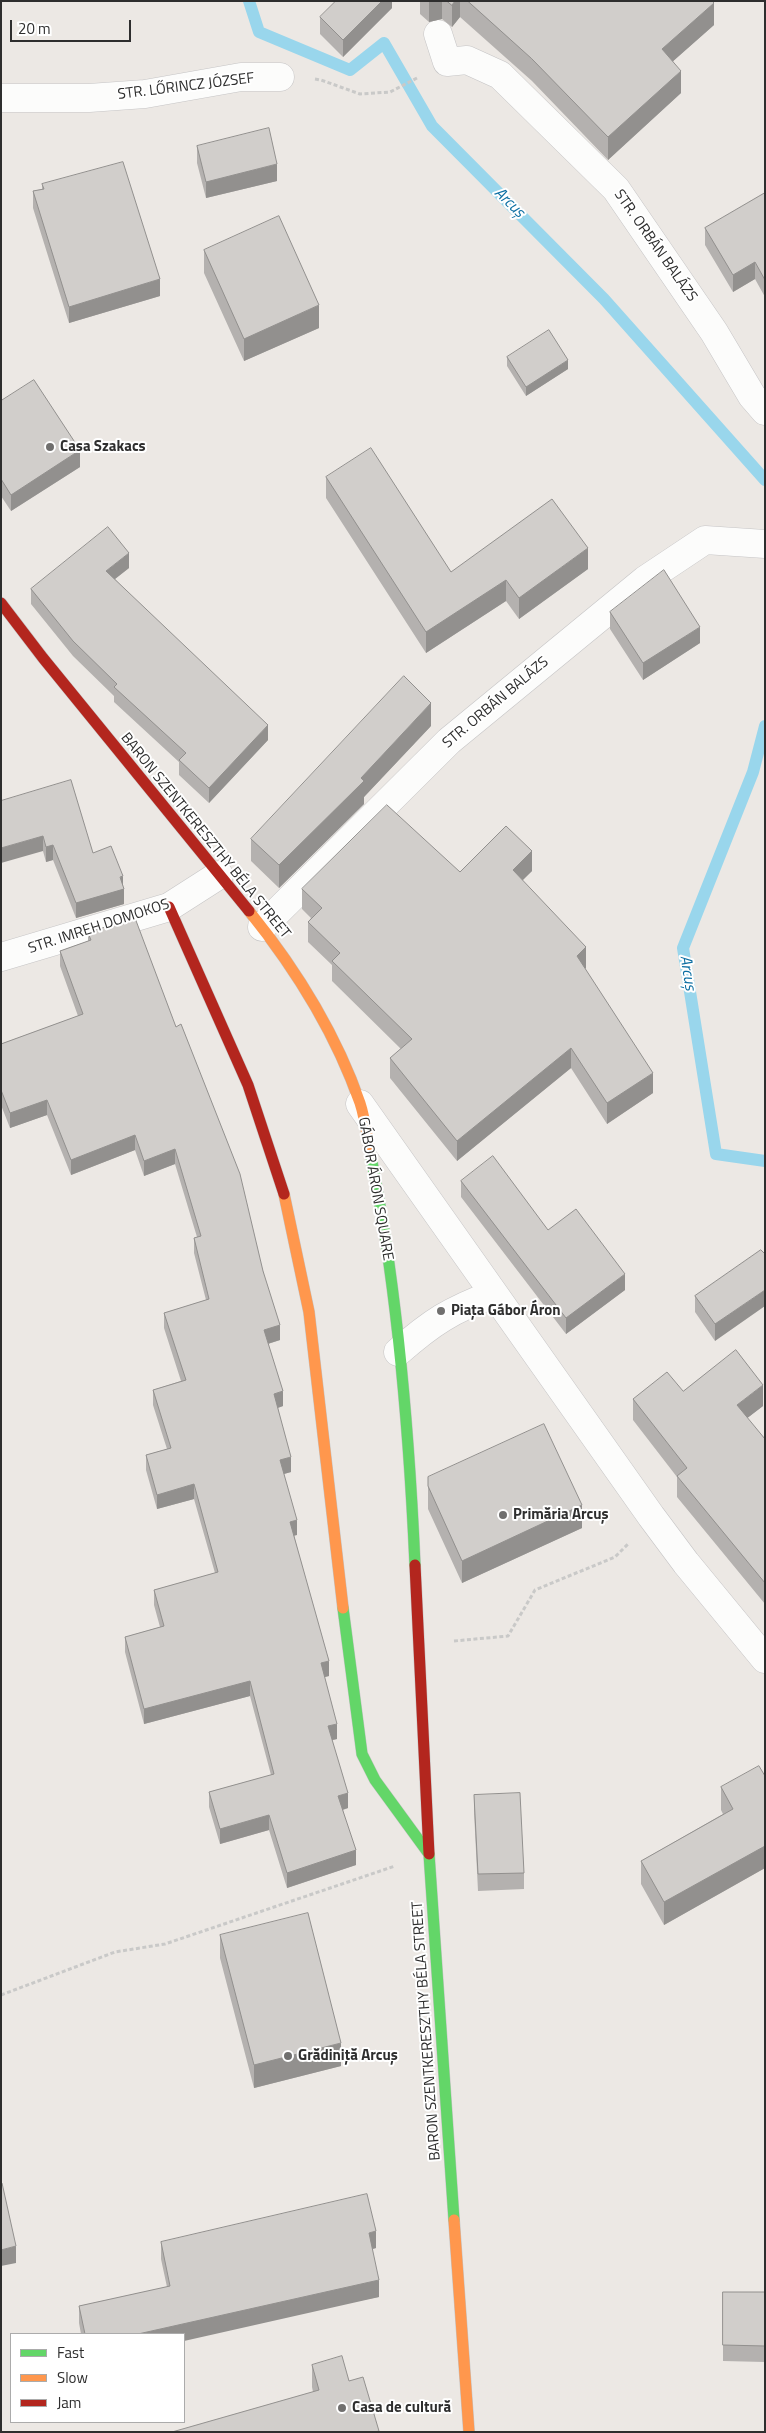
<!DOCTYPE html>
<html>
<head>
<meta charset="utf-8">
<style>
	body { margin:0 }
	#map { position:relative; width:766px; height:2433px; overflow:hidden; background:#ece8e4; font-family:"Titillium Web",sans-serif }
	canvas { display:block }
	.frame { position:absolute; inset:0; border:2px solid #2e2e2e; pointer-events:none }
	.legend { position:absolute; left:10px; top:2333px; width:175px; height:90px; box-sizing:border-box; background:#fff; border:1px solid #ababab; margin:0; padding:6px 9px; list-style:none; font-size:15px; color:#2e2e2e }
	.legend li { display:flex; align-items:center; gap:10px; height:25px }
	.legend b { width:25px; border:1px solid #ababab }
	.scale { position:absolute; left:10px; top:20px; width:121px; height:22px; box-sizing:border-box; border:2px solid #2e2e2e; border-top:0; padding-left:6px; font-size:15px; line-height:18px; white-space:nowrap; color:#2e2e2e; -webkit-text-stroke:4px #fff; paint-order:stroke }
</style>
</head>
<body>
<div id="map">
<canvas width="766" height="2433"></canvas>
<div class="frame"></div>
<ul class="legend">
<li><b style="height:6px;background:#63d668"></b>Fast</li>
<li><b style="height:6px;background:#ff974d"></b>Slow</li>
<li><b style="height:6px;background:#b3261e"></b>Jam</li>
</ul>
<div class="scale">20 m</div>
</div>
<script>
const ctx = document.querySelector('canvas').getContext('2d');
ctx.lineJoin = 'round';
function stroke(path, color, width, dash) { ctx.strokeStyle = color; ctx.lineWidth = width; ctx.lineCap = dash ? 'butt' : 'round'; ctx.setLineDash(dash || []); ctx.stroke(path); }
function paint(path, color) { ctx.fillStyle = color; ctx.fill(path, 'evenodd'); }
function write(font, color, halo, rows, align = 'center') {
  ctx.font = font + ' "Titillium Web",sans-serif'; ctx.lineWidth = 4; ctx.setLineDash([]); ctx.textBaseline = 'middle'; ctx.strokeStyle = halo; ctx.fillStyle = color; for (const [text, x, y, turn = 0] of rows) {
    ctx.save(); ctx.translate(x, y); ctx.rotate((+turn || 0) * Math.PI / 180); ctx.textAlign = isNaN(turn) ? turn : align; if (halo) ctx.strokeText(text, 0, 0); ctx.fillText(text, 0, 0); ctx.restore();
  }
}
const stream = new Path2D(`
	M249 1 259 32 350 70 384 43 432 126 604 299 765 480
	M765 726 753 772 683 948 716 1154 765 1161`);
const path = new Path2D(`
	M315 79 321 80 360 94 390 92 417 78
	M454 1641 508 1636 535 1590 615 1557 629 1543
	M1 1995 115 1952 165 1944 395 1866`);
const street = new Path2D(`
	M438 34 447 62 467 60 500 75 616 189 714 332 752 396 765 411
	M1 98H89L145 94 241 77H280
	M262 927 449 741 645 580 705 540 765 544
	M1 957 169 907 219 875
	M360 1104 651 1516 686 1563 765 1659
	M398 1352C432 1322 451 1310 494 1294`);
const fast = new Path2D(`
	M370 1152C397 1284 409 1429 415 1565
	M343 1608 362 1754 375 1780 429 1854
	M429 1854 454 2220`);
const slow = new Path2D(`
	M249 911C295 968 336 1034 360 1103 365 1118 367 1136 370 1152
	M284 1194 309 1312 343 1608
	M454 2220 469 2432`);
const jam = new Path2D(`
	M1 603 43 658 249 911
	M169 907 248 1085 284 1194
	M415 1565 429 1854`);
const wall = new Path2D(`
	M392 1V8L343 57 320 34V17Z
	M420 1H712L714 25 673 61 681 93 608 160 532 81 460 17 452 27 442 19 429 22 420 14Z
	M197 146 277 181 206 198 197 163Z
	M42 184 160 296 69 323 33 208V191L42 189Z
	M765 193V297L755 279 733 292 705 245V228Z
	M204 250 319 328 244 361 204 273Z
	M507 357 568 369 526 396 507 366Z
	M1 401 80 467 11 511 1 496Z
	M326 477 451 572 588 569 519 619 506 601 426 653 326 498Z
	M129 568 115 579 268 740 209 803 179 775V762L114 702V696L73 656 31 604V589Z
	M610 612 700 643 643 680 610 629Z
	M431 726 364 797V804L279 888 251 861V839Z
	M1 801 93 853 123 885 124 904 76 918 53 860 46 862 43 851Z
	M532 871 522 880 586 968H585L653 1093 607 1124 571 1068 457 1161 390 1078V1058L401 1049 332 981V965L308 942V922L311 918 302 909V889L460 872Z
	M88 933 263 1271 280 1340 268 1344 283 1406 278 1408 291 1472 284 1474 297 1535H294L329 1676 324 1677 337 1739 332 1740 348 1808 343 1810 356 1865 287 1888 269 1830 220 1844 209 1807V1792L271 1775 250 1696 144 1724 125 1652V1637L160 1627 154 1605V1590L215 1573 194 1499 157 1509 146 1470V1455L167 1449 153 1405V1390L181 1381 164 1328V1313L206 1300 194 1253V1238L197 1237 175 1164 144 1176 135 1150 71 1175 47 1115 10 1128 1 1105V1044L78 1016 60 966V951L88 941Z
	M461 1181 548 1230 625 1290 566 1334 461 1197Z
	M761 1250 715 1341 695 1312V1296Z
	M683 1391 763 1406 747 1418 765 1439V1604L677 1497V1477L633 1420V1399Z
	M428 1477 582 1528 462 1583 428 1509Z
	M765 1776V1868L664 1925 641 1884V1861L723 1814 721 1810V1787Z
	M474 1795 524 1873V1889L478 1891 474 1811Z
	M220 1935 341 2066 254 2088 220 1958Z
	M161 2242 376 2248 372 2249 379 2297 184 2334H81L79 2323V2306L167 2287 161 2259Z
	M723 2292H765V2362L723 2361Z
	M312 2365 349 2381 379 2432 313 2392 312 2387Z`);
const shadedWall = new Path2D(`
	M382 1H392V8L343 57V40Z
	M429 1H442V19L429 22Z
	M455 1H460V17L452 27V5Z
	M714 3V25L662 71V49Z
	M681 71V93L608 160V137Z
	M277 164V181L206 198V182Z
	M755 262V279L733 292V275Z
	M160 279V296L69 323V307Z
	M319 305V328L244 361V339Z
	M568 360V369L526 396V387Z
	M80 450V467L11 511V495Z
	M588 548V569L519 619V598Z
	M129 553V568L106 586V571Z
	M506 580V601L426 653V632Z
	M700 627V643L643 680V663Z
	M431 703V726L364 797V804L279 888V865Z
	M268 725V740L209 803V788Z
	M43 836V851L1 863V848Z
	M53 845V860L46 862V847Z
	M532 851V871L513 890V870Z
	M123 876V889H124V904L76 918V903Z
	M586 947V968L577 976V956Z
	M571 1048V1068L457 1161V1141Z
	M653 1073V1093L607 1124V1103Z
	M47 1100V1115L10 1128V1113Z
	M135 1135V1150L71 1175V1160Z
	M175 1149V1164L144 1176V1161Z
	M625 1274V1290L566 1334V1318Z
	M765 1290V1306L715 1341V1324Z
	M280 1325V1340L264 1345V1330Z
	M763 1385V1406L737 1426V1405Z
	M283 1391V1406L274 1409V1394Z
	M291 1457V1472L280 1475V1460Z
	M194 1484V1499L157 1509V1495Z
	M582 1505V1528L462 1583V1561Z
	M297 1520V1535L290 1537V1522Z
	M329 1661V1676L321 1678V1663Z
	M250 1681V1696L144 1724V1709Z
	M337 1724V1739L328 1741V1726Z
	M348 1793V1808L338 1811V1796Z
	M269 1815V1830L220 1844V1829Z
	M765 1846V1868L664 1925V1902Z
	M356 1850V1865L287 1888V1873Z
	M341 2043V2066L254 2088V2065Z
	M376 2231V2248L369 2250V2233Z
	M16 2246V2263L1 2266V2250Z
	M379 2280V2297L184 2341V2334H138Z`);
const building = new Path2D(`
	M336 1H382L343 40 320 17Z
	M447 1H455L452 5Z
	M468 1H712L714 3 662 49 681 71 608 137 532 59Z
	M269 128 277 164 206 182 197 146Z
	M123 162 160 279 69 307 33 191 44 189 42 184Z
	M765 193V280L755 262 733 275 705 228Z
	M279 216 319 305 244 339 204 250Z
	M549 330 568 360 526 387 507 357Z
	M34 380 80 450 11 495 1 479V401Z
	M371 448 451 572 552 499 588 548 519 598 506 580 426 632 326 477Z
	M108 527 129 553 106 571 268 725 209 788 179 760 186 753 114 687 117 684 73 641 31 589Z
	M664 570 700 627 643 663 610 612Z
	M404 676 431 703 361 778 364 781 279 865 251 839Z
	M71 780 93 853 111 846 123 876 120 877 124 889 76 903 53 845 46 847 43 836 1 848V801Z
	M387 805 460 872 506 826 532 851 513 870 586 947 577 956 653 1073 607 1103 571 1048 457 1141 390 1058 412 1039 332 961 340 953 308 922 322 908 302 889Z
	M135 918 176 1027 181 1024 240 1174 263 1271 280 1325 264 1330 283 1391 274 1394 291 1457 280 1460 297 1520 290 1522 329 1661 321 1663 337 1724 328 1726 348 1793 338 1796 356 1850 287 1873 269 1815 220 1829 209 1792 274 1774 250 1681 144 1709 125 1637 164 1626 154 1590 218 1572 194 1484 157 1495 146 1455 171 1448 153 1390 186 1380 164 1313 209 1299 194 1238 201 1236 175 1149 144 1161 135 1135 71 1160 47 1100 10 1113 1 1090V1044L83 1014 60 951 91 940 88 933Z
	M493 1156 548 1230 576 1209 625 1274 566 1318 461 1181Z
	M761 1250 765 1254V1290L715 1324 695 1296Z
	M736 1350 763 1385 737 1405 765 1439V1583L677 1476 687 1468 633 1399 667 1372 683 1391Z
	M544 1424 582 1505 462 1561 428 1486V1477Z
	M759 1766 765 1776V1846L664 1902 641 1861 733 1809 721 1787Z
	M520 1793 524 1873 478 1874 474 1795Z
	M308 1913 341 2043 254 2065 220 1935Z
	M1 2183H2L16 2246 1 2250Z
	M367 2194 376 2231 369 2233 379 2280 138 2334H85L79 2306 170 2286 161 2242Z
	M723 2292H765V2346L723 2345Z
	M342 2356 349 2381 363 2377 379 2431 375 2432H172L319 2390 312 2365Z`);
const markers = [
	[50,447,5,"#706f6e"],
	[441,1311,5,"#706f6e"],
	[503,1515,5,"#706f6e"],
	[288,2056,5,"#706f6e"],
	[342,2408,5,"#706f6e"]
];
const streetNames = [
	["STR. LŐRINCZ JÓZSEF",186,87,-7],
	["STR. ORBÁN BALÁZS",655,246,55],
	["STR. ORBÁN BALÁZS",496,703,-40],
	["BARON SZENTKERESZTHY BÉLA STREET",205,836,51],
	["STR. IMREH DOMOKOS",99,927,-18],
	["GÁBOR ÁRON SQUARE",375,1189,80],
	["BARON SZENTKERESZTHY BÉLA STREET",427,2031,-94]
];
const poiNames = [
	["Casa Szakacs",60,447],
	["Piața Gábor Áron",451,1311],
	["Primăria Arcuș",513,1515],
	["Grădiniță Arcuș",298,2056],
	["Casa de cultură",352,2408]
];
const waterNames = [
	["Arcuș",509,203,45],
	["Arcuș",687,973,81]
];
stroke(stream, '#99d6ec', 12);
stroke(street, '#c5c4c5', 29);
stroke(fast, '#c5c4c5', 12);
stroke(slow, '#c5c4c5', 12);
stroke(jam, '#c5c4c5', 12);
stroke(path, '#c9c9c8', 3, [4, 2.5]);
stroke(street, '#fcfcfb', 28);
stroke(fast, '#63d668', 11);
stroke(slow, '#ff974d', 11);
stroke(jam, '#b3261e', 11);
paint(wall, '#b4b1af');
paint(shadedWall, '#92908e');
paint(building, '#d1cecb');
stroke(building, '#92908e', 1);
for (const [x, y, r, color] of markers) { const dot = new Path2D(); dot.arc(x, y, r, 0, 2 * Math.PI); ctx.fillStyle = color; ctx.fill(dot); stroke(dot, '#fff', 2); }
write('15px', '#2e2e2e', '#fff', streetNames);
write('bold 15px', '#2e2e2e', '#fff', poiNames, 'left');
write('italic 16px', '#0d6fa3', '#fff', waterNames);
</script>
</body>
</html>
